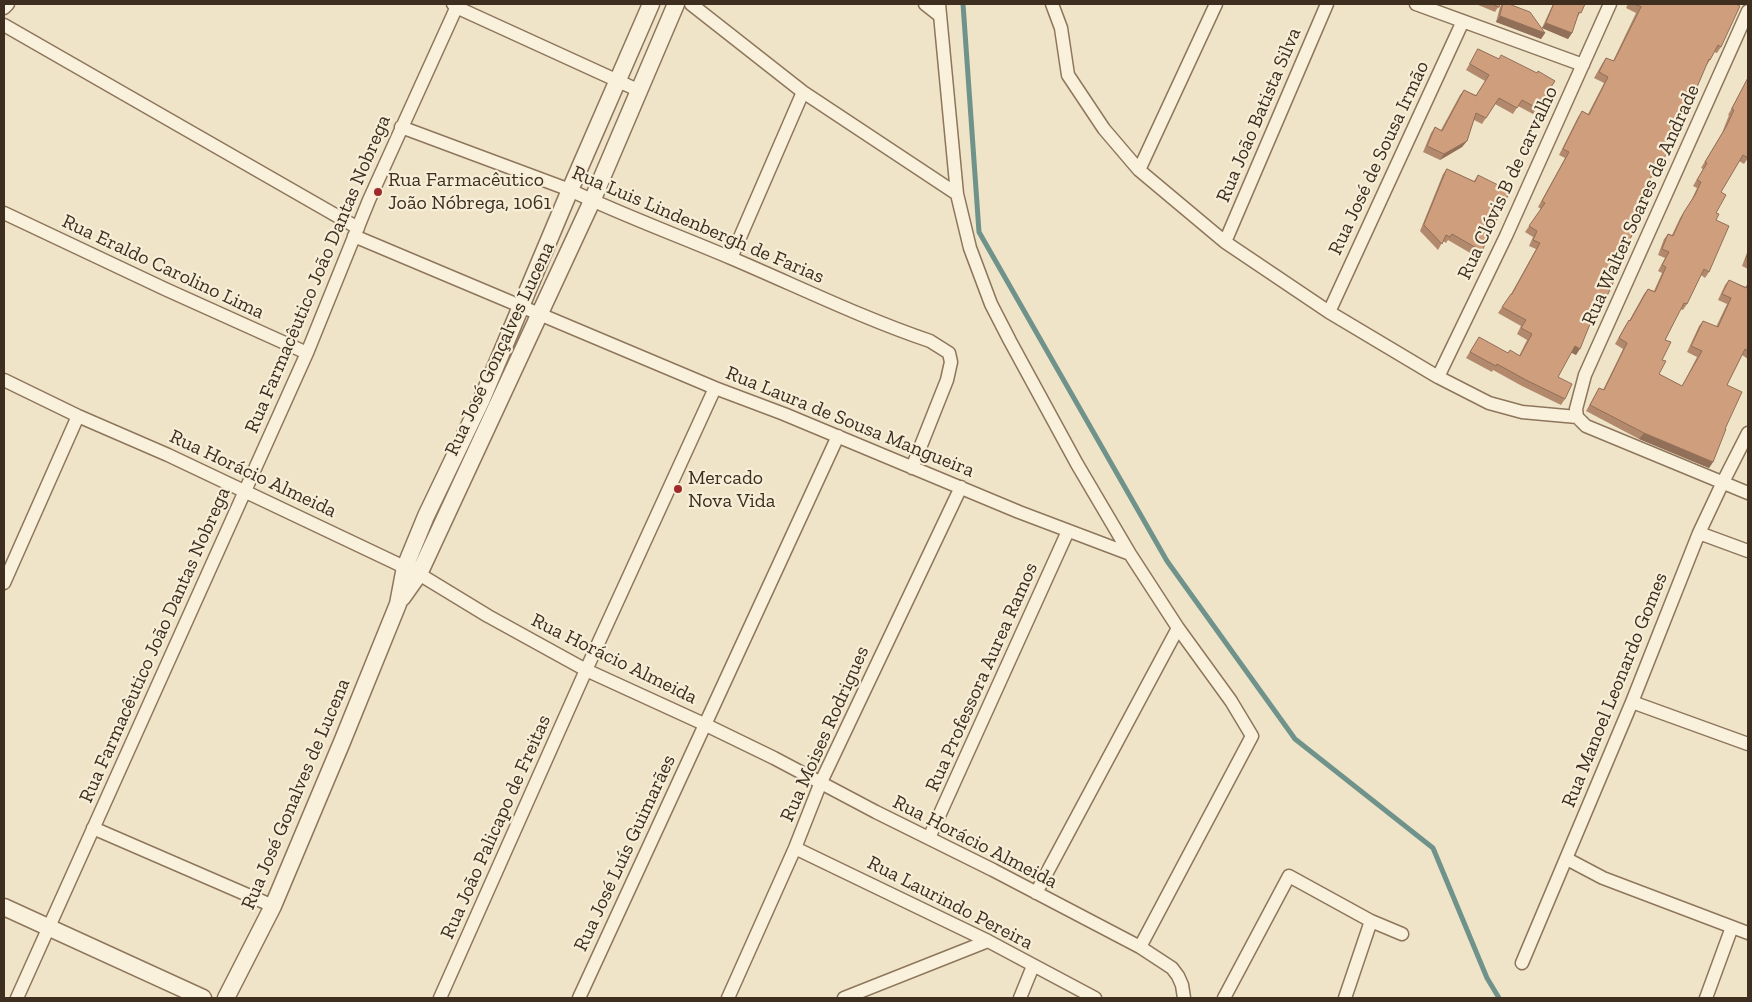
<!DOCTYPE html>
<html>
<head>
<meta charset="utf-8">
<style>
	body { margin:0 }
	#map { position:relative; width:1752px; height:1002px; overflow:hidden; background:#f0e4c8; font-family:"Zilla Slab",serif }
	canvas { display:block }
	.frame { position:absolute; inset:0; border:5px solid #3d2e20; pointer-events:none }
</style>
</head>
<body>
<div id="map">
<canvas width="1752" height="1002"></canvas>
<div class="frame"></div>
</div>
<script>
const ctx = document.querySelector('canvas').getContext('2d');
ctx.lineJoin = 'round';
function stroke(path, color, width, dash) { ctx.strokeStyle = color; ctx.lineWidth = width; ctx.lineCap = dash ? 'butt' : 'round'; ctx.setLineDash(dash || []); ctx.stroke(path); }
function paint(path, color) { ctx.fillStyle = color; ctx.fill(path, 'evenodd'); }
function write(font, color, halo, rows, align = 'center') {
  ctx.font = font + ' "Zilla Slab",serif'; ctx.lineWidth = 4.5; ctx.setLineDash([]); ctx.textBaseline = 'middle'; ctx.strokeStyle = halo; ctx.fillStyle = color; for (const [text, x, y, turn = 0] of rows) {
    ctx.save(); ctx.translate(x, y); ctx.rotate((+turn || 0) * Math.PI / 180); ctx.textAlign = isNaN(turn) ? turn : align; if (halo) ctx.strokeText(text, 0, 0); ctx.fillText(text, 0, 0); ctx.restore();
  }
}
const stream = new Path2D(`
	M963 4 979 232 1167 561 1295 739 1433 848 1487 978 1499 998`);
const minor = new Path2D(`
	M453 4 456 7 640 91
	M691 4 803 92 957 194
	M925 4 939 15
	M939 4 957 194 970 248 991 304 1010 341 1077 464 1130 554 1178 628 1231 701 1252 736 1140 947
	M1052 4 1061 28 1068 75 1104 129 1139 170 1225 242 1329 312 1438 377 1489 403 1522 412 1577 417
	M1416 4 1583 65
	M4 8 8 4
	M4 25 358 228
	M401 127 570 190C622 215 677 235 731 258 797 286 862 318 930 341L949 353 951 362 947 380 912 468
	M1139 170 1216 4
	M4 213 165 289 307 353
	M354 236 715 388 784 414 1019 512 1130 554
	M1225 242 1327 4
	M731 258 803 92
	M1329 312 1463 21
	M1438 377 1506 236 1610 4
	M4 380 78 416 168 455 419 574 488 616 586 670 704 724 774 758 876 812 993 870 1140 947 1172 968 1178 976 1182 985 1184 998
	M1577 417 1576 409 1585 375 1748 11
	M1577 417 1586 426 1748 493
	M1699 533 1748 551
	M4 583 78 416
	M1632 702 1748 744
	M93 828 273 906
	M929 838 1068 531
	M795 848 988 941 1095 998
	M1567 859 1603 878 1748 933
	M1036 893 1178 628
	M1522 963 1632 702 1699 533 1723 482 1748 433
	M17 998 307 353 369 200 458 4
	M440 998 586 670 715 388
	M579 998 838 436
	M728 998 795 848 821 782 961 487
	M844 998 988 941
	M1020 998 1033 966
	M1224 998 1289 876 1371 921 1402 934
	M1345 998 1371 921
	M1706 998 1732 927`);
const tertiary = new Path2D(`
	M402 598 419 574 592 201 676 4
	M4 907 203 998
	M226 998 273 906 342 742 398 604 405 567 426 516 482 399 570 190 651 4`);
const wall = new Path2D(`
	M1476 4H1500L1495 12Z
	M1502 4H1509L1545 33 1541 39 1496 22 1500 7Z
	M1553 4H1585L1577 18 1572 33 1568 39 1542 28Z
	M1628 4H1736L1721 47 1717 53 1714 52 1710 60 1706 66 1694 94 1690 100 1687 98 1671 130 1662 150 1660 165 1656 171 1654 170 1646 187 1641 206 1626 247 1622 253 1620 252 1606 275 1599 311 1595 317 1594 316 1576 355 1571 352 1558 377 1565 399 1561 405 1522 386 1493 370 1492 372 1466 358 1479 337 1508 353 1519 356 1527 340 1517 334 1521 326 1498 313 1511 294 1536 249 1529 246 1533 237 1525 232 1541 209 1538 207 1565 158 1559 155 1578 117 1582 111 1588 114 1604 83 1594 78 1602 64 1606 58 1613 61 1636 13 1626 8Z
	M1478 49 1499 59 1555 81 1533 114 1518 106 1513 114 1495 104 1482 124 1474 120 1467 141 1462 147 1440 160 1423 152 1431 133 1435 127 1441 130 1460 95 1464 90 1476 95 1485 81 1466 70Z
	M1748 78V158L1744 164 1739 161 1721 192 1716 213V220L1709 272 1705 278 1701 275 1687 304 1683 310 1680 309 1665 340 1662 360 1659 374 1682 386 1697 357 1687 352 1699 326 1703 321 1716 327 1727 304 1718 300 1725 285 1729 280 1746 287 1748 282V359L1742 355 1727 385 1725 429 1713 462 1709 468 1639 439 1586 411 1599 388 1603 390 1623 349 1615 344 1625 326 1629 320V321L1644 294 1648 289 1654 291 1662 273 1658 271 1665 258 1658 255 1664 239 1668 234 1672 235 1680 218 1691 201 1697 188 1693 186 1703 169 1701 168 1722 133 1729 115H1728Z
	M1447 169 1474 181 1478 175 1482 251 1477 257 1448 240 1446 243 1443 241 1438 250 1420 231 1443 174Z
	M1748 250V269L1742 266Z`);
const shadedWall = new Path2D(`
	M1500 16 1545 33 1541 39 1496 22Z
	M1546 23 1572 33 1568 39 1542 28Z
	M1467 141 1462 147 1440 160 1444 154Z
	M1575 346 1580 349 1576 355 1570 352Z
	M1644 433 1713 462 1709 468 1639 439Z`);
const building = new Path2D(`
	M1493 4H1500L1499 7Z
	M1503 4H1509L1530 12 1545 33 1500 16Z
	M1554 4H1585L1581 13 1579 12 1572 33 1546 23Z
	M1634 4H1736L1740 6 1721 47 1718 45 1710 60 1709 59 1694 94 1690 92 1671 130 1662 150 1667 153 1660 165 1658 164 1646 187 1651 190 1641 206 1646 208 1626 247 1624 246 1606 275 1615 279 1607 296 1599 311 1596 309 1580 349 1575 346 1558 377 1572 384 1565 399 1526 380 1497 364 1496 366 1470 352 1479 337 1508 353 1510 350 1520 356 1532 334 1521 328 1526 320 1502 307 1511 294H1512L1540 243 1533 240 1537 231 1529 226 1545 203 1542 201 1569 152 1563 149 1582 111 1589 115 1608 77 1599 72 1606 58 1614 61 1641 7Z
	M1478 49 1499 59 1501 55 1537 73 1538 71 1555 81 1537 108 1522 100 1517 108 1499 98 1486 118 1476 113 1467 141 1444 154 1427 146 1435 127 1442 131 1464 90 1476 96 1489 75 1470 64Z
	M1748 78V158L1743 155 1721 192 1726 195 1716 213 1719 214 1716 220 1729 226 1709 272 1704 269 1687 304 1684 303 1665 340 1671 342 1662 360 1666 361 1659 374 1682 386 1702 351 1691 346 1703 321 1718 327 1731 298 1722 294 1729 280 1746 288 1748 284V351L1745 349 1727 385 1742 392 1725 429H1726L1713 462 1644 433 1590 405 1599 388 1604 390 1627 343 1619 338 1629 320 1630 321 1648 289 1655 292 1666 267 1662 265 1669 252 1662 249 1668 234 1673 236 1684 212 1695 195 1701 182 1697 180 1707 163 1705 162 1726 127 1734 110 1732 109Z
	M1447 169 1475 182 1478 175 1510 191 1482 251 1452 234 1450 237 1446 235 1442 244 1424 225Z
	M1748 253V261L1746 260Z`);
const markers = [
	[378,192,5,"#9e2a2b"],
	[678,489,5,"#9e2a2b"]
];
const streetNames = [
	["Rua João Batista Silva",1259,115,-67],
	["Rua José de Sousa Irmão",1379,158,-65],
	["Rua Clóvis B de carvalho",1508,183,-65],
	["Rua Walter Soares de Andrade",1641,205,-66],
	["Rua Luis Lindenbergh de Farias",698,225,23],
	["Rua Eraldo Carolino Lima",163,267,25],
	["Rua Farmacêutico João Dantas Nobrega",318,274,-67],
	["Rua José Gonçalves Lucena",500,349,-65],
	["Rua Laura de Sousa Mangueira",850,422,22],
	["Rua Horácio Almeida",253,474,25],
	["Rua Farmacêutico João Dantas Nobrega",155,645,-66],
	["Rua Horácio Almeida",614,659,26],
	["Rua Professora Aurea Ramos",982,677,-66],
	["Rua Manoel Leonardo Gomes",1615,690,-68],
	["Rua Moises Rodrigues",825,734,-66],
	["Rua José Gonalves de Lucena",296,794,-67],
	["Rua João Palicapo de Freitas",496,827,-66],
	["Rua Horácio Almeida",975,842,27],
	["Rua José Luís Guimarães",625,853,-65],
	["Rua Laurindo Pereira",950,903,27]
];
const poiNames = [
	["Rua Farmacêutico",388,180],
	["João Nóbrega, 1061",388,203],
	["Mercado",688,478],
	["Nova Vida",688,501]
];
stroke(stream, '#6f938a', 5);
stroke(minor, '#8d765c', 15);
stroke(tertiary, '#8d765c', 19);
stroke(minor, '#faf1dc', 12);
stroke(tertiary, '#faf1dc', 16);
paint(wall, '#b2896c');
paint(shadedWall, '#916f58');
paint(building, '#cf9f7d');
stroke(building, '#916f58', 1);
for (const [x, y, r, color] of markers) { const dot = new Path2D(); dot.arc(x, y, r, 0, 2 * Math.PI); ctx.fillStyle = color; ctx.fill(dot); stroke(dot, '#f7eed8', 2); }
write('20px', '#3d2e20', '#f7eed8', streetNames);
write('20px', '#3d2e20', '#f7eed8', poiNames, 'left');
</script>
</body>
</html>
